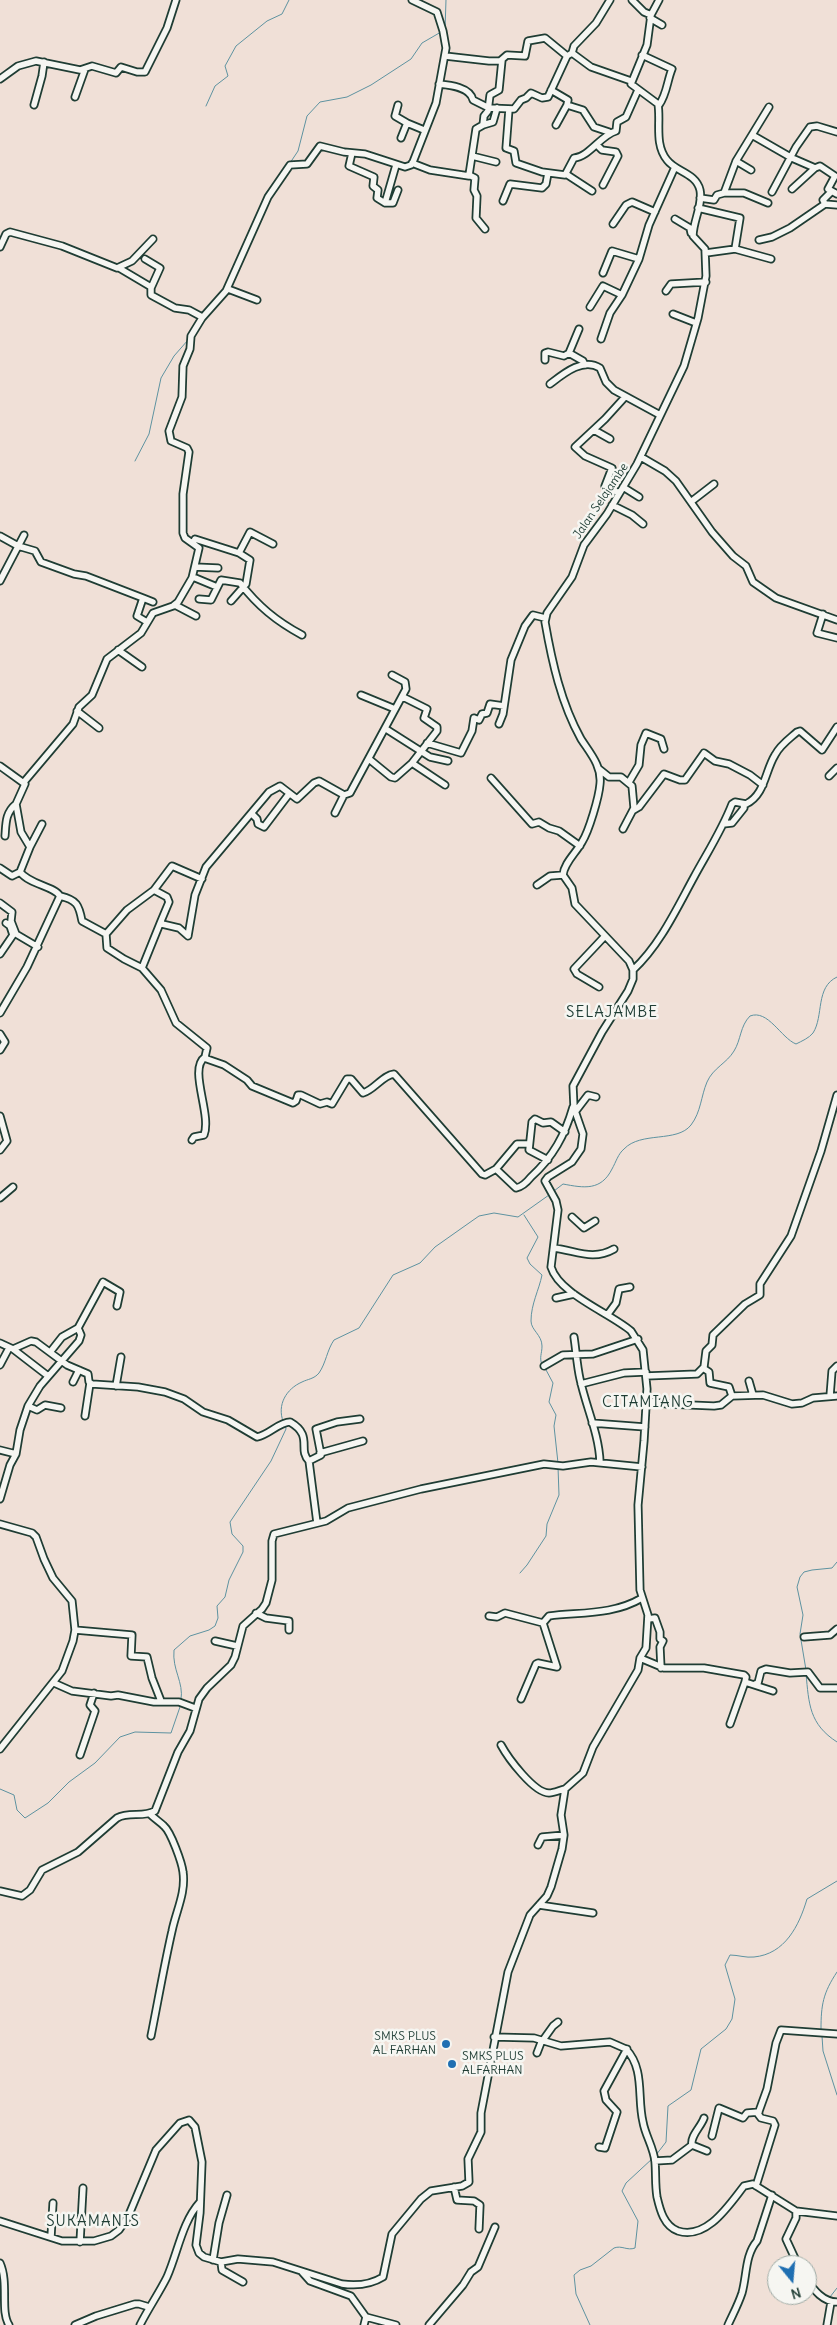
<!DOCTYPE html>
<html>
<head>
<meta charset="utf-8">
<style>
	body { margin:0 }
	#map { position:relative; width:837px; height:2325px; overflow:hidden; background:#f0e0d7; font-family:Delius,sans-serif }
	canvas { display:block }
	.north { position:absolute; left:767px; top:2255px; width:50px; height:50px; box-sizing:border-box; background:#f6f6f2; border:1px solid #a0aca6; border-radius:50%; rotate:163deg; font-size:14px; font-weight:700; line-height:20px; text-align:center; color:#1f3d34 }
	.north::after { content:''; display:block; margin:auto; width:18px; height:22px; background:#1f6fb2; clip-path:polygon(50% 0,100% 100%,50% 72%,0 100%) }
</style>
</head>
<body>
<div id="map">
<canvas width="837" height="2325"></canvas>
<div class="north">N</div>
</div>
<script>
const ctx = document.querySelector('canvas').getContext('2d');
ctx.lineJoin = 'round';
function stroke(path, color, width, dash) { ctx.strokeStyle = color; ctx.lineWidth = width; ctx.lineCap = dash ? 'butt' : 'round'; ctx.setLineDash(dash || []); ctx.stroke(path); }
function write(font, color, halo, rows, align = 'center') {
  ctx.font = font + ' Delius,sans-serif'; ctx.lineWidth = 5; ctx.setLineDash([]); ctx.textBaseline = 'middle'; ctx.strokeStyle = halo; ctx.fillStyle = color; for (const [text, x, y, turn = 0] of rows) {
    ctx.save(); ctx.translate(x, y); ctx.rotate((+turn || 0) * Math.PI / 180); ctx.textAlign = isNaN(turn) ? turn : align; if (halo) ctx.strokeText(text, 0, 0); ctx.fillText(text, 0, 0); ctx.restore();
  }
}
const stream = new Path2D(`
	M445 30 446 0
	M206 106 215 86 228 76 225 66 236 46 267 21 282 14 289 0
	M290 163 298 151 307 116 320 102 347 97 371 85 411 59 422 43 441 32
	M244 245 266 193 279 176
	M135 461 149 434 161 378 174 356 188 340
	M554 1191 563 1184C584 1188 601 1191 612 1169 616 1162 618 1154 624 1149 641 1131 677 1143 691 1125 701 1112 701 1096 707 1082 713 1068 727 1063 734 1051 741 1040 740 1026 750 1016 768 1009 781 1038 796 1044 802 1041 809 1038 813 1033 824 1016 815 987 837 977
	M524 1215 538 1237 527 1258 530 1264 542 1275C539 1290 531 1304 531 1321 531 1330 542 1335 542 1346 542 1354 539 1357 542 1365
	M545 1368 553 1383 549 1402 556 1415 554 1426 558 1463
	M283 1421C277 1405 286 1389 302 1382 308 1379 314 1379 319 1373 326 1363 327 1350 334 1340L359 1328 393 1275 420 1263 435 1247 469 1223 479 1216 494 1213 518 1217 549 1195
	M520 1573 527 1565 546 1536 547 1524 559 1495 558 1467
	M806 1670 800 1634 803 1615 797 1587 800 1577 804 1572 812 1570 832 1568 837 1562
	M806 1674C809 1704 809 1724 837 1742
	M181 1700C184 1682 172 1670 174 1650L190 1636 209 1630 215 1626 218 1618 217 1606 225 1597 229 1580 243 1552V1546L232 1534 230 1522 271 1461 286 1429 285 1424
	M0 1789 14 1795 17 1810 25 1818 48 1803 69 1782 95 1763 120 1737 135 1732 171 1733 181 1704
	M821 2029C821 2005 823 1993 837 1972
	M822 2036 823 2051 837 2095
	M656 2155 666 2142 668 2106 691 2090 701 2049 726 2029 732 2019 735 1999 725 1965 730 1955C738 1955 746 1958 754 1957 785 1954 799 1926 807 1899L837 1881
	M830 2297 837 2288
	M590 2325 576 2294 574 2275 580 2270 591 2266 614 2248C622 2245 627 2251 635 2248L638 2221 622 2191 626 2183 653 2158`);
const minor = new Path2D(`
	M610 0 596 23 574 46 572 53 591 67 631 81
	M632 0 644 12 651 15
	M650 18 662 25
	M642 55 672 69C667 81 667 94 659 105
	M445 56 489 61H500L507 55 525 56 528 41 545 38 567 56 572 53
	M0 79 18 66 36 61 80 70 92 66 116 73 121 67 137 72H145L167 28 176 0
	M439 84C450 85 470 87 473 100L489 108 514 109 521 100 526 98 531 93 542 98 548 97 567 56
	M551 90 568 100 567 105
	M75 97 85 69
	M34 105 42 76 44 62
	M398 105 395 116 407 123
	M509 109 506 148 514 151 516 163 542 172 565 175 574 158C589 157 601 135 616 131L617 122 626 117 638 90
	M483 125 493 122 497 108
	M556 125 567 105 583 110 594 127 609 132
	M752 135 792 158 815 168 820 166 835 176 828 189 837 194
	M401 138 407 123 424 130
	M597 145 602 150 616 152 618 156 603 185
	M352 153 349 166 374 177 373 186 378 190 377 198 385 203H393L398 190
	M472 156 496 162
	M736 161 751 170
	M412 163 430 170 469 176
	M566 174 592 191
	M792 189 815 168
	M772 192 796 147 810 127 817 126 837 132
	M724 193H744L768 203
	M700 198 714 200 717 195 724 193 736 161 769 107
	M503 201 510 184 542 188 546 184 548 173
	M385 203 396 165
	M825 204 823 200 831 192
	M698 208 740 218 735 249
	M675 219 690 228 691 233
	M613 224 626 205 632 202 655 212
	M485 229 476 218 477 196 474 190 475 178 469 175 476 129 483 125 484 116 488 111 490 95 499 90 502 60
	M759 240 772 237 790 228 825 204 837 205
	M0 247 6 234 10 232 62 246 117 268 132 261 153 239
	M706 253 735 249 771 259
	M145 259 160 268 151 288V295L175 308 189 310 202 317
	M119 268 151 287
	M603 273 612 251 639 259
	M228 289 257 300
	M666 291 671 284 706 282
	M590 307 603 286 622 295
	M673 314 696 323
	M579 329 569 353 583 361 585 365
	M601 339 610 313 622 295 639 259 649 225 675 167
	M545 360V353L548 352 564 356 569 353
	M550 384C563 374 583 357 600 368L606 382 614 390 660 415
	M594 430 610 439
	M641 457 665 471 676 481 712 532 733 556 746 566 753 582 776 598 837 620
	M623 487 639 497
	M619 493 605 486 612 468 585 456 575 447 605 419 625 397
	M692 501 714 484
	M612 505 632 515 643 524
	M0 536 18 546 35 551 41 562 74 574 86 576 143 598 137 616 147 622
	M193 543 195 539 239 553 250 532 273 544
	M195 567 218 568
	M193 577 217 587
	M0 581 24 535
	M143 598 153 602
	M199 599 211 600 221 580 240 583C258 606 276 621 302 635
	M231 601 246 584 250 560 239 553
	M175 605 196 616
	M823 614 817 633 837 638
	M118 650 142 667
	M361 695 395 709
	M77 711 99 728
	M499 724 503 714 511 660 525 626 533 615 545 618
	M386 729 430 757 448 761
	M427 743 461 753 472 731 474 718 479 720 482 714 487 713 490 704 504 706
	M369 759 391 777 395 778 412 763 437 731V727L424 718 427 709 403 697
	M412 763 445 785
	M0 766 25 784 16 804 21 832 30 847 20 872C30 885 54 886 60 896L27 967 0 1013
	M599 769 609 777H621L632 786 634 808 623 829
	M829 776 837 768
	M491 778 532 824 539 822 549 828 559 831 580 846
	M24 782 73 724 79 707 92 695 107 659 141 633 153 613 173 606 178 602 192 578 199 548 185 538 183 533V494L189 452 187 448 171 441 169 431 182 397 183 366 190 349 191 336 202 318 226 291 268 197 290 165 307 164 320 146 344 152 365 154 405 167 411 165 413 162 436 103 446 48 443 31 437 12 412 0
	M629 782 639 765 641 745 646 733 661 739 664 749
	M634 810 639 807 664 774 680 780H685L704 753 715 761 729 764 750 775 763 785
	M335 813 344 795
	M252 814 257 819 258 824 264 827 289 794
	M723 824 732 823 744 808 743 804
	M5 836C6 824 5 813 16 804
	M30 847 42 824
	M0 868 12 876 20 872
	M537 885 550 876 563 875
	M154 890 167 897 169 902 161 921 162 924 179 928 188 936
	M60 896C77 900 79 905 82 921L106 934
	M0 903 12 912 11 921 16 934 38 947
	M106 934 107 948 124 959 142 968 161 990 176 1023 207 1048 205 1057 207 1059 224 1065 247 1080 252 1086 293 1103 296 1101 298 1095H301L320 1104 327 1102 332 1104 347 1079H351L363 1093C374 1090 383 1075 394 1074L482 1174 485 1175 496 1169 516 1188C522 1187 527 1182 531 1177 553 1157 565 1135 573 1107
	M106 934 127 910 154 890 172 866 202 879
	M188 936 195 895 206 867 269 792 280 786 297 799 314 783 319 781 344 795 350 793 406 689 405 682 392 675
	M0 954 13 935 10 926 6 923
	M142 968 161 921
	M633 970C660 945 677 908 694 877 707 853 722 830 732 804L735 802 746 804C765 795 765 771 775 755 780 745 789 739 797 732L800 731 822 750 837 727
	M599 987 577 974 574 969 605 936
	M0 1034 5 1042 0 1050
	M575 1112 588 1095 596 1097
	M0 1116 7 1141 0 1150
	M192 1140 194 1137 204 1135C212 1114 188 1069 205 1057
	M548 1160 529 1150 532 1122 535 1119 543 1123 551 1122 565 1132
	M496 1169 517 1144H529
	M0 1198 13 1187
	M572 1217 584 1228 595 1221
	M554 1248C577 1251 593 1261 614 1249
	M556 1298 574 1294
	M608 1314 616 1303 619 1289 630 1287
	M574 1337C576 1350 577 1366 580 1379 586 1407 599 1434 600 1462
	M0 1343 13 1349 31 1341 36 1342 67 1365 88 1374 89 1382 92 1384 138 1387 165 1392 184 1399 203 1412 228 1420 257 1437C269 1435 279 1422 290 1422 314 1436 297 1449 309 1461L317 1523
	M13 1349 48 1376
	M51 1351 62 1337 78 1328 103 1282 120 1292 117 1306
	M0 1365 9 1348
	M544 1366 563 1355 593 1354 638 1339
	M703 1368 709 1372 710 1383 729 1387 732 1396
	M646 1376 697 1374 704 1367 706 1351 712 1345 713 1335 745 1304 760 1295V1284L791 1236 821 1151 837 1095
	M749 1381 753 1395
	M73 1382 79 1370
	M581 1384 624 1373 646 1372
	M116 1386 121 1357
	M830 1396 832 1371 837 1366
	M646 1401 667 1404 714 1406 721 1405 732 1396 763 1395 792 1404 802 1403 813 1398 837 1396
	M28 1406 37 1410 45 1405 61 1408
	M85 1416 90 1383
	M592 1423 645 1427
	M0 1450 16 1454
	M320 1453 363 1441
	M309 1461 321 1455 316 1429 337 1422 360 1419
	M0 1499 10 1465 16 1454 20 1430 28 1406 40 1386 79 1341 81 1335 78 1328
	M0 1524 32 1533 36 1537 44 1559 53 1578 72 1601 75 1630 73 1641 62 1671 0 1749
	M256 1613 266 1618 289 1621V1630
	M489 1616 497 1617 505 1613 543 1623 549 1616C582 1612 613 1615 642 1598
	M648 1619 655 1618 660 1632V1639L663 1641 660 1647 661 1668
	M75 1630 132 1635 131 1656 147 1657 152 1678 161 1701
	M804 1637 830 1635 837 1629
	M215 1641 237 1646
	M640 1658 664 1668H704L744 1675 746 1677 745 1682 773 1691
	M54 1683 72 1691 111 1696 118 1695 154 1702H179L195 1708
	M755 1684 758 1683 761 1671 766 1669 790 1673 808 1672 820 1688H837
	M521 1699 536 1664 538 1663 557 1667 543 1623
	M730 1724 745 1682
	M501 1745C508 1758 534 1793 549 1793 554 1793 560 1790 565 1789
	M80 1755 95 1711 90 1705 94 1693
	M150 1814C155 1819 160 1822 164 1826 171 1832 182 1863 183 1872 186 1893 176 1911 172 1931 164 1966 158 2001 151 2036
	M538 1845 542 1837 564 1835
	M0 1891 22 1896 30 1890 42 1870 78 1852 117 1818C129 1811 143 1818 155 1811L178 1752 190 1731 199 1699 207 1688 231 1665 235 1657 243 1626 262 1609 266 1603 272 1580V1541L274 1534 326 1521 348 1508 421 1489 544 1464 563 1466 591 1462 642 1467
	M539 1905 593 1913
	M494 2037 534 2038 561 2046 610 2042 626 2049C645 2069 637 2098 643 2122 645 2135 654 2148 655 2162 656 2174 655 2185 657 2197 660 2210 664 2226 678 2231 707 2240 729 2205 744 2186L753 2184 796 2211V2218L786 2239 798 2265
	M543 2040 553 2026 558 2022
	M537 2053 542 2040
	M712 2136 719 2108 743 2118 747 2113 759 2112
	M692 2145C690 2136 701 2127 704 2118
	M599 2147 605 2148 617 2112 606 2100 604 2091 627 2049
	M655 2161 672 2160 692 2145 707 2151
	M756 2186 775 2125 773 2121 761 2118 758 2114 767 2089 776 2043 781 2030 837 2034
	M454 2187 457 2200 474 2201 480 2205 479 2229
	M796 2211 837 2216
	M0 2221 62 2241H94L111 2236 119 2230 128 2217 156 2150 180 2123 189 2120 195 2127 202 2162 200 2213 196 2245 199 2253 204 2257 221 2262 238 2259 273 2262 342 2284C356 2286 370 2285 383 2277L392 2234 421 2199 431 2191 462 2186 469 2182 468 2159 481 2132V2113L508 1972 530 1915 547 1896 551 1887 562 1849 564 1835 561 1815 565 1789 583 1773 593 1747 638 1670 640 1658 646 1648 648 1615 640 1590 638 1505 644 1441 647 1389 643 1350 631 1331C610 1313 559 1294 551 1267L558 1210 556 1201 545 1181 548 1177 572 1162 581 1149 583 1134 574 1108 573 1086 602 1032 628 991 633 979V970L629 961 575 904 572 888 563 875C564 863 576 853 582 842 589 831 599 797 600 784 602 766 590 753 581 739 561 703 552 662 545 622L547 613 572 577 584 545 607 514 637 464 684 366 698 318 706 276 705 249 693 236C693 221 703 205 700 190 696 173 676 172 667 160 654 144 661 122 658 104L631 84 647 45 651 15 659 0
	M51 2237 53 2203
	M80 2242 83 2188
	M213 2260 219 2223 227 2195
	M221 2262 222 2270 243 2282
	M0 2263C9 2283 0 2311 9 2325
	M302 2272 310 2281 351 2296 366 2317 396 2325
	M807 2280C814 2290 823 2302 837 2302
	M75 2325 96 2316 135 2304H139L149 2307
	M140 2325C148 2309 159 2293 167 2277 178 2252 182 2222 200 2202
	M364 2325 366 2317
	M429 2325 463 2285 471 2272 478 2267 495 2227
	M728 2325C733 2314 738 2305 742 2293 747 2275 745 2255 757 2241L772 2195
	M827 2325 831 2302`);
const markers = [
	[446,2044,5,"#1f6fb2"],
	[452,2064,5,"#1f6fb2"]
];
const streetNames = [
	["Jalan Selajambe",601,501,-56]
];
const poiNames = [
	["SMKS PLUS",436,2037],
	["AL FARHAN",436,2051],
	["SMKS PLUS",462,2057,"left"],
	["ALFARHAN",462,2071,"left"]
];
const quarterNames = [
	["SELAJAMBE",612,1013],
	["CITAMIANG",648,1403],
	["SUKAMANIS",93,2222]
];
stroke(stream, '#5d92a0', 1);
stroke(minor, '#1f3d34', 9);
stroke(minor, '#f6f6f2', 5.5);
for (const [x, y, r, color] of markers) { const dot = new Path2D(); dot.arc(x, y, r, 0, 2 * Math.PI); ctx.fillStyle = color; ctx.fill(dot); stroke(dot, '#f6f6f2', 2); }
write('12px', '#1f3d34', '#f6f6f2', streetNames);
write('12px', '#1f3d34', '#f6f6f2', poiNames, 'right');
ctx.letterSpacing = '1px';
write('15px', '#1f3d34', '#f6f6f2', quarterNames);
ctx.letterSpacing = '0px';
</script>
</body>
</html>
